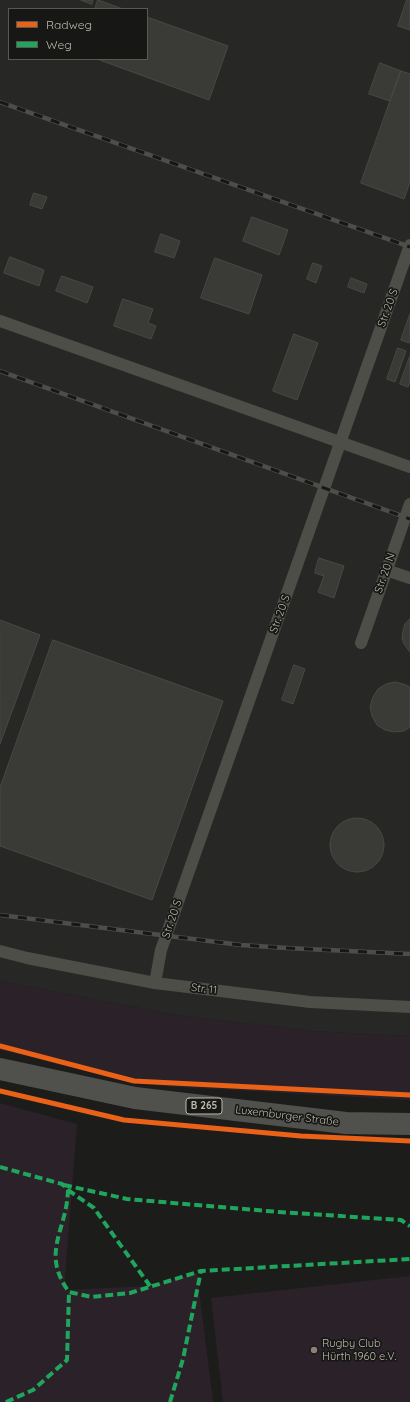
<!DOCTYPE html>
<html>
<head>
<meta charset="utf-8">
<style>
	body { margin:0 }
	#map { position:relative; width:410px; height:1402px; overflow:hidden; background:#1c1c1b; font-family:Quicksand,sans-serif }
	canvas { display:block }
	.legend { position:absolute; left:8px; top:8px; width:140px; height:52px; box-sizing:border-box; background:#171815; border:1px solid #595951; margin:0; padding:5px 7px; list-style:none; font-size:12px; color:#bdbaac }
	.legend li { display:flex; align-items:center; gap:8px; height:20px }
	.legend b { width:20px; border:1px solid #595951 }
</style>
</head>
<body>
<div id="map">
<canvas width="410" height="1402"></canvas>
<ul class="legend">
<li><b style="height:5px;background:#ea6118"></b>Radweg</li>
<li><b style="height:5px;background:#20a55d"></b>Weg</li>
</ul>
</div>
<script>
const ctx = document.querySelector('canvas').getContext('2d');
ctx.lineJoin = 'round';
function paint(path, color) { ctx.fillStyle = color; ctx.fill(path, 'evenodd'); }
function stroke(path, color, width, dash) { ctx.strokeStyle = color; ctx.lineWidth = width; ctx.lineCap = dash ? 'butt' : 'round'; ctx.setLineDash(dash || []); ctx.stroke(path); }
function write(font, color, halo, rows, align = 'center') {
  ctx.font = font + ' Quicksand,sans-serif'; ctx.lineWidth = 3.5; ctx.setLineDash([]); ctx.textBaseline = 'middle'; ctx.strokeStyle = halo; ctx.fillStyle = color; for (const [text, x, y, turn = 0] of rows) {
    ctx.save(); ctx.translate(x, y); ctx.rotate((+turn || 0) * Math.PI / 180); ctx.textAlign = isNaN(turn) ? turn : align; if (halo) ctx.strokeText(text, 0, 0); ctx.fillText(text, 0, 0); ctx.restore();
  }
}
const built = new Path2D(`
	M0 0H410V1036L312 1031 176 1015 0 981ZM9 9H147V59H9Z`);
const green = new Path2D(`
	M0 981 176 1015 312 1031 410 1036V1100L162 1086 0 1050Z
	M0 1103 77 1124 64 1290 150 1286 197 1273 213 1402H0Z
	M410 1276V1402H223L211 1298Z`);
const building = new Path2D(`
	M81 0H93L92 4Z
	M98 0 123 9H95Z
	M407 0H410V30L398 26Z
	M147 17 228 46 209 100 97 59H147Z
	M380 63 401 71 390 101 369 94Z
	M401 71 410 74V182L404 199 361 183Z
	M34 193 47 197 42 209 30 205Z
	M252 217 288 230 279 255 243 241Z
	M161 234 180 241 174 258 155 252Z
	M10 257 44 270 39 286 4 273Z
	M215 258 262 275 249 314 201 298Z
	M313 263 322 266 316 283 307 279Z
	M62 276 93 287 87 303 56 291Z
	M351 278 367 284 364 293 348 287Z
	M123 299 153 309 148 323 156 326 151 339 114 326Z
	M410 314V339L409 343 401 340Z
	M294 334 318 343 297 400 273 391Z
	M398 348 406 351 395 382 387 379Z
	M410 356V381L408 387 400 384Z
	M319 558 344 566 334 598 318 592 324 576 315 573Z
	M410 619V652L404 644 402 638 403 631 405 624Z
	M0 620 40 635 0 744Z
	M53 640 223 701 152 900 0 846V788Z
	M294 665 305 669 293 704 282 700Z
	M396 682 406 685 410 687V727L404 731 394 732 385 730 377 725 372 716 370 707 373 697 378 689 386 684Z
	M330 845a27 27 0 1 1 54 0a27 27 0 1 1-54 0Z`);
const lane = new Path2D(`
	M0 321 410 467
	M386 570 410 578
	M361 643 410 504
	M0 951 27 958 155 983 310 1002 410 1007
	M155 983 161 950 166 936 410 245`);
const primary = new Path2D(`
	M0 1069 135 1098 346 1123 410 1124`);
const rail = new Path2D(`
	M0 102 410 247
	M0 371 410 519
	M0 915 241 945 287 948 410 954`);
const quiet = new Path2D(`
	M0 1167 62 1184 68 1190C67 1231 40 1252 69 1292L92 1297 130 1293 201 1271 410 1259
	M64 1185 127 1199 279 1212 401 1220 410 1226
	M68 1190 94 1208 150 1286
	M6 1402 33 1390 67 1360 69 1292
	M170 1402 183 1359 201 1271`);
const cycleway = new Path2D(`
	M0 1046 134 1081 410 1095
	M0 1091 124 1120 301 1136 410 1141`);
const markers = [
	[314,1350,4,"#858379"]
];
const shields = [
	[204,1106,36]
];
const shieldNames = [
	["B 265",204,1106]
];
const streetNames = [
	["Str. 20 S",388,308,-70],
	["Str. 20 N",385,573,-71],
	["Str. 20 S",280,614,-70],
	["Str. 20 S",172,919,-71],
	["Str. 11",204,989,7],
	["Luxemburger Straße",287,1116,7]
];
const poiNames = [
	["Rugby Club",322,1344],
	["Hürth 1960 e.V.",322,1357]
];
paint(built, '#272825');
paint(green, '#2b2229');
paint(building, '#3a3a37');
stroke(building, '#484844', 1);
stroke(lane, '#4e4e49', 12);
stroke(primary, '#50504d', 22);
stroke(rail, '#4d4d4a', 4.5);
stroke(rail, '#171815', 3, [9]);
stroke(quiet, '#20a55d', 4, [8, 4]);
stroke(cycleway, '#ea6118', 5);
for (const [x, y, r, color] of markers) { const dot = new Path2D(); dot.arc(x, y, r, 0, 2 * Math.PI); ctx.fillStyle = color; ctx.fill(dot); stroke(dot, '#171815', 1.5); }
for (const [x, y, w] of shields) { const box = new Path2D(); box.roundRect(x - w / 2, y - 8, w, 16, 3); ctx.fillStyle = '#171815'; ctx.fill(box); stroke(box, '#bdbaac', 1); }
write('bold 10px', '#bdbaac', null, shieldNames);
write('11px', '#bdbaac', '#171815', streetNames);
write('11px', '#bdbaac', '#171815', poiNames, 'left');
</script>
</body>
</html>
